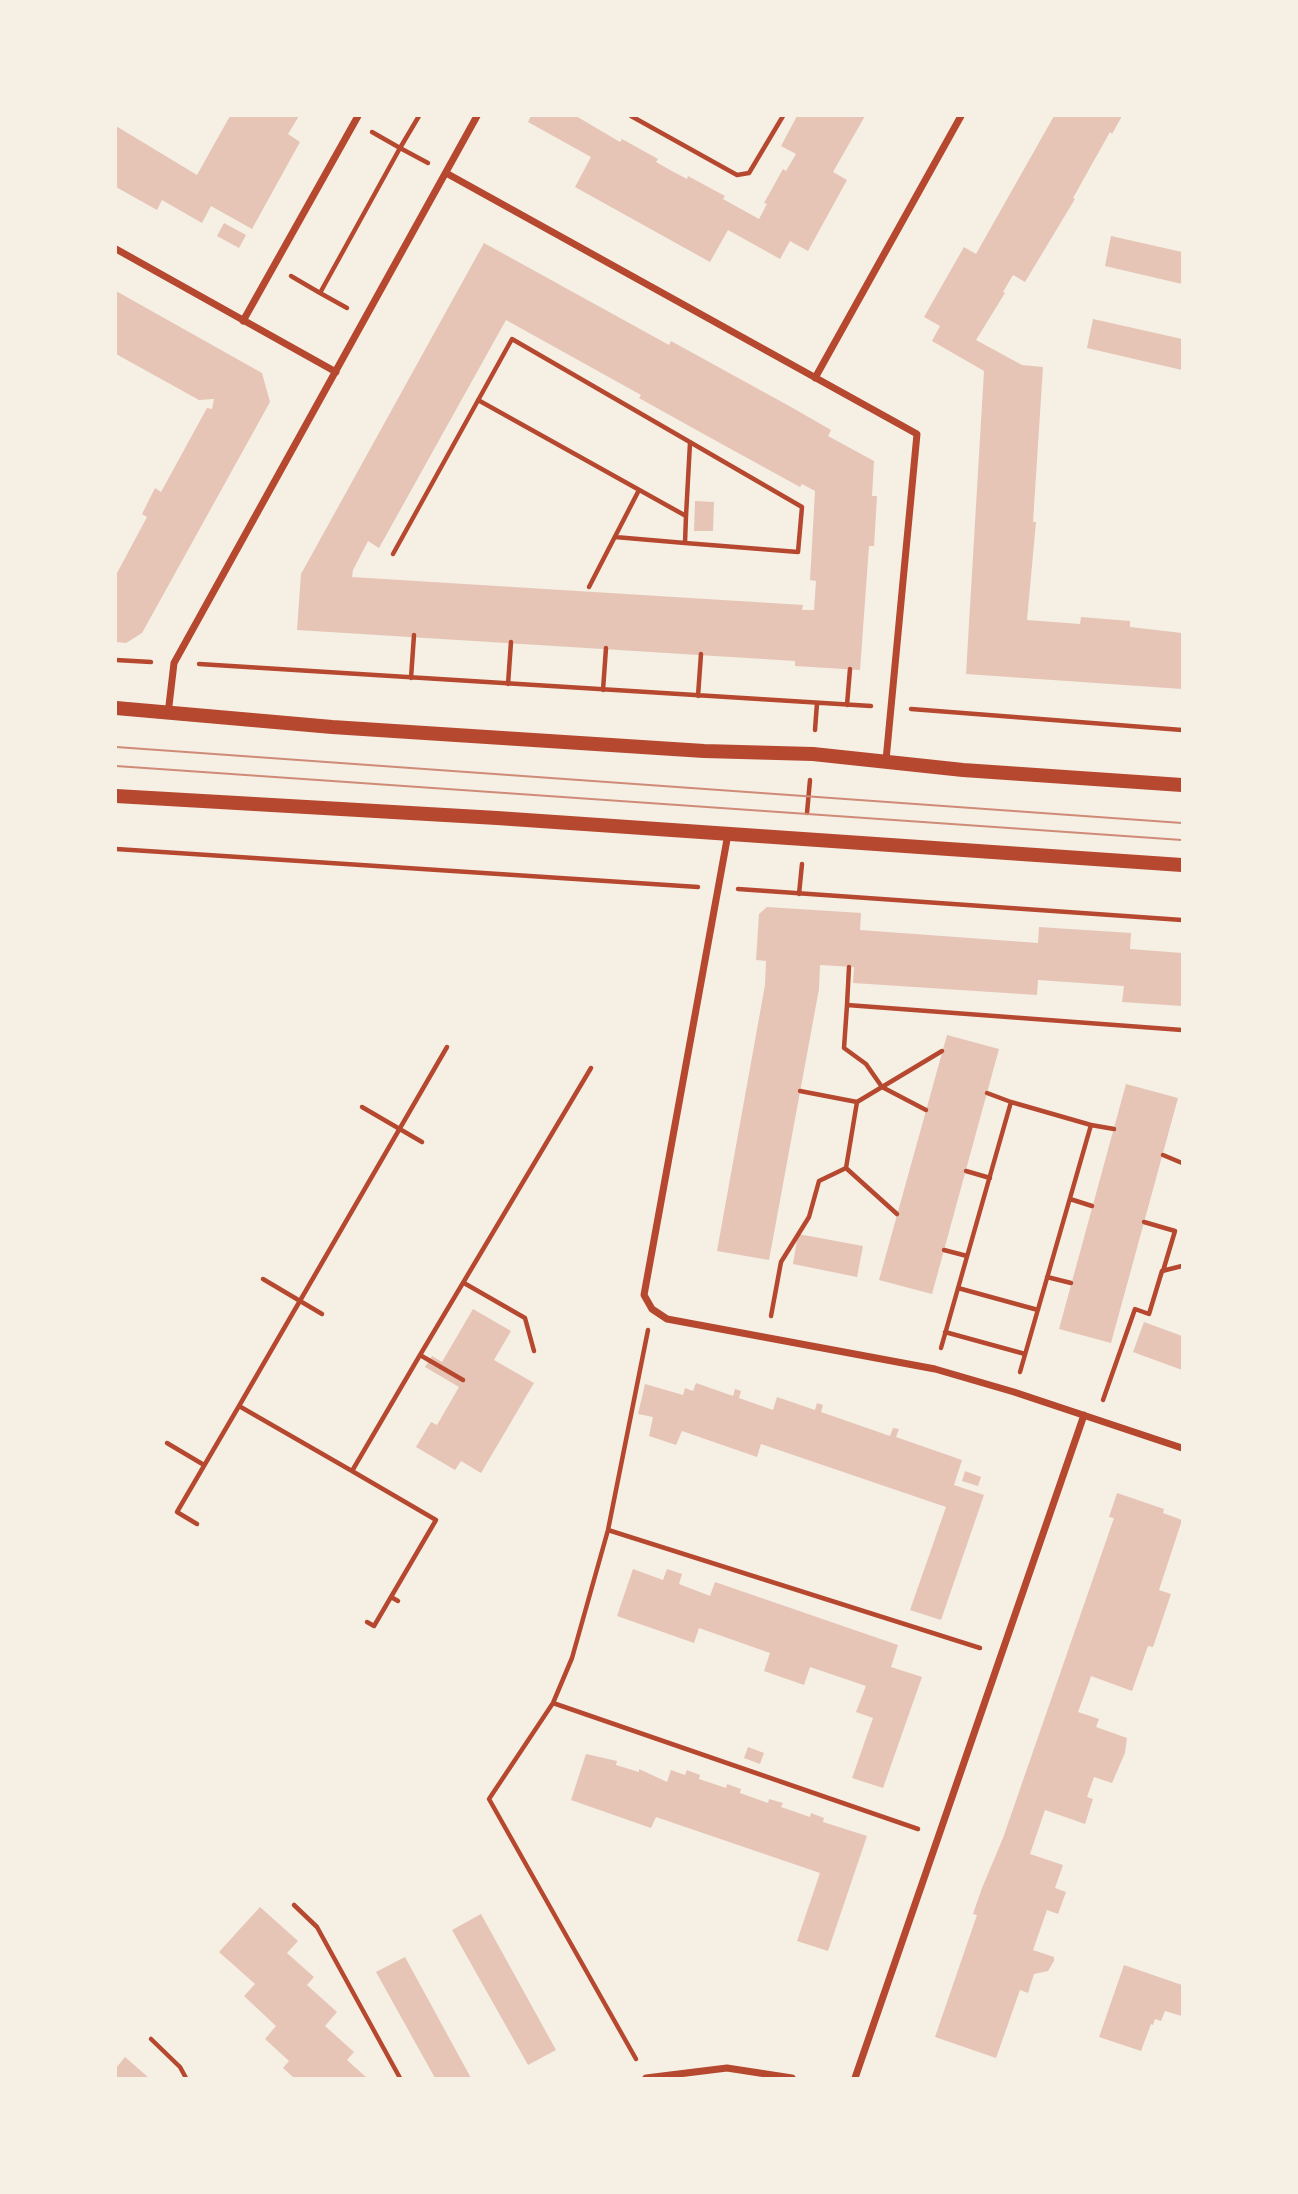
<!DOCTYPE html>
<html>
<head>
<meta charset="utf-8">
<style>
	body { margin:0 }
	#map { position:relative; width:1298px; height:2194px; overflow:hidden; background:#f6efe4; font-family:Jost,sans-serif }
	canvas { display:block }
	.frame { position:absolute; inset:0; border:117px solid #f6efe4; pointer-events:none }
</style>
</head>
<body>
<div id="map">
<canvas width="1298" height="2194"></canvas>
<div class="frame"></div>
</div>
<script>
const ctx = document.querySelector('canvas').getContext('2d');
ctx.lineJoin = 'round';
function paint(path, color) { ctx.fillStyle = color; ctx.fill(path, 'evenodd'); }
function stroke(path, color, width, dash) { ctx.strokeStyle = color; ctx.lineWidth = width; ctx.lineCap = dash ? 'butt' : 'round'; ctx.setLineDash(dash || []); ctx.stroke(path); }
const building = new Path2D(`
	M230 116H299L288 134 300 142 252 229 211 206 202 223 162 200 157 210 116 187V126L197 175Z
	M531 116H576L620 142 622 139 658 159 656 162 670 170 687 179 688 176 725 196 723 199 759 219 767 204 764 203 783 169 786 171 796 154 781 146 797 116H865L833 172 847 180 808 251 790 241 780 259 728 230 710 262 575 187 591 157 528 122Z
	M1054 116H1122L1112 134 1110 132 1073 198 1075 199 1025 282 1013 275 1003 292 1005 293 976 340 1022 365 1043 367 1033 522H1036L1027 620 1080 624 1081 617 1130 621V627L1182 633V689L966 674 984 371 932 341 940 326 924 317 964 247 976 254Z
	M224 223 246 235 239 248 217 236Z
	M1111 236 1182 252V284L1105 266Z
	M484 243 669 345 671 341 791 407 831 430 828 436 874 461 872 496H877L874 546H869L860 670 795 666V661L297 630 301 574ZM506 320 641 395 639 398 709 437 800 487 802 484 815 491 810 580 816 581 814 610H802L803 605 352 577 353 570 368 541 379 548Z
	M116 291 262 373 270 402 142 633 126 643 116 642V575L147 517 142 514 155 488 161 492 207 408 212 409 214 399 199 400 116 354Z
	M1093 319 1182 339V370L1087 348Z
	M695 501 714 502 713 531H694Z
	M767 907 861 913 860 930 1038 943 1039 927 1131 933 1130 949 1182 953V1006L1122 1002 1124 986 1038 980 1037 995 853 983 854 967 820 965 819 989 769 1260 717 1251 765 985 766 961 756 960 759 914Z
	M947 1035 999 1049 932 1294 879 1280Z
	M1126 1084 1178 1098 1111 1343 1059 1329Z
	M798 1234 863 1246 857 1277 793 1264Z
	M473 1309 511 1331 494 1360 534 1383 481 1473 461 1461 455 1470 416 1447 431 1422 437 1425 459 1387 425 1367 432 1356 442 1362Z
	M1144 1322 1182 1336V1370L1133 1352Z
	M696 1383 733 1396 735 1389 741 1391 739 1398 773 1410 777 1397 815 1410 817 1403 823 1405 821 1412 890 1436 893 1428 899 1429 896 1437 962 1460 954 1485 984 1495 941 1620 910 1610 946 1507 761 1444 757 1457 682 1431 676 1445 649 1436 653 1417 638 1414 645 1384 683 1395 685 1388 693 1391Z
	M965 1471 981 1477 978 1486 962 1481Z
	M1117 1493 1164 1509 1163 1513 1182 1520 1159 1590 1171 1594 1153 1647 1148 1646 1132 1691 1091 1676 1089 1682 1078 1712 1099 1719 1096 1727 1127 1738 1125 1753 1112 1783 1094 1777 1087 1797 1093 1799 1085 1824 1045 1810 1030 1854 1063 1865 1055 1888 1066 1892 1058 1914 1047 1910 1033 1950 1054 1957V1961L1048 1971 1034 1974 1028 1993 1020 1990 996 2058 935 2037 977 1915 973 1914 982 1888 1003 1838 1114 1518 1109 1517Z
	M633 1569 663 1580 667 1569 682 1574 679 1584 710 1596 715 1582 898 1645 891 1667 922 1677 883 1788 852 1778 873 1718 856 1712 866 1686 810 1667 804 1685 764 1671 770 1653 699 1628 694 1643 617 1616Z
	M748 1747 764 1753 760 1764 744 1758Z
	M586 1754 617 1761 616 1765 639 1772V1769L667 1782 671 1770 685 1775 687 1770 700 1775 699 1779 726 1788 727 1784 741 1789 740 1793 768 1803 769 1799 783 1803 781 1807 810 1817 811 1813 824 1818 823 1822 867 1836 828 1951 797 1941 820 1873 656 1817 651 1828 571 1800Z
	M260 1907 298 1941 287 1953 314 1977 307 1985 337 2012 325 2026 354 2052 347 2060 367 2078H294L283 2068 289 2061 265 2039 276 2026 244 1996 255 1984 219 1952Z
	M481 1914 556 2050 528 2065 452 1930Z
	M405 1957 471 2078H435L376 1972Z
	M1124 1965 1182 1985V2016L1165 2011 1161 2021 1155 2019 1153 2025 1151 2024 1141 2051 1099 2037Z
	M125 2057 149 2078H116V2068Z`);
const path = new Path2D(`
	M419 116 400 148 428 163
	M631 116 737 175 749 173 783 116
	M291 276 320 293
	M347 308 320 293 400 148 372 132
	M478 400 686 516 690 443
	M615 537 685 543
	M393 554 512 339 802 507 798 552 685 543 686 516
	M589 587 639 490
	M116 660 151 662
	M199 664 871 706
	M411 678 414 635
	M508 684 511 642
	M603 690 606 648
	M698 696 701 654
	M847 705 850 669
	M911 709 1182 730
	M815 730 817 703
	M807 813 810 780
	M116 849 698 887
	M738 889 1182 920
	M799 894 802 864
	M847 1005 849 967
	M800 1091 857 1102
	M987 1093 1011 1102
	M362 1107 422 1142
	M926 1110 882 1087 866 1064 844 1048 847 1005 1182 1030
	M1091 1125 1114 1129
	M1163 1155 1182 1163
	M846 1168 857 1102 942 1051
	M966 1171 990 1178
	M1070 1199 1092 1206
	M1144 1222 1175 1231 1163 1271
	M944 1250 967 1256
	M1047 1277 1071 1283
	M263 1279 322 1314
	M464 1283 525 1318 534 1351
	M958 1288 1038 1310
	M771 1316 781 1262 809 1217 819 1181 846 1168 897 1214
	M945 1332 1025 1354
	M941 1348 1011 1102 1091 1125 1020 1372
	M420 1355 352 1471 239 1406 447 1047
	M463 1380 420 1355 591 1068
	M1103 1400 1135 1309 1149 1314 1162 1271 1182 1266
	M167 1443 204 1465
	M352 1471 436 1520 374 1626 367 1622
	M197 1524 177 1512 239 1406
	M608 1530 980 1648
	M391 1597 398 1601
	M553 1703 918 1829
	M294 1905 317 1927 400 2078
	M151 2039 180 2067 186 2078
	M636 2059 489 1799 553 1703 572 1658 608 1530 648 1330`);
const minor = new Path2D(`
	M446 173 917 434 886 760
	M116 249 336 372
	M243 321 358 116
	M815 378 961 116
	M168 714 174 663 477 116
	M728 834 644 1295 652 1309 667 1319 935 1369 1014 1392 1182 1448
	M646 2078 727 2068 792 2078
	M855 2078 1084 1415`);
const secondary = new Path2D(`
	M116 708 332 727 704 751 813 754 963 770 1182 785
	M116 796 497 818 1182 865`);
const tram = new Path2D(`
	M116 747 1182 823
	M116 766 1182 840`);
paint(building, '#e6c5b7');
stroke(path, '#b5482f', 4.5);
stroke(minor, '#b5482f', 7);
stroke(secondary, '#b5482f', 14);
stroke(tram, '#cf8b77', 2);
</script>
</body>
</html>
